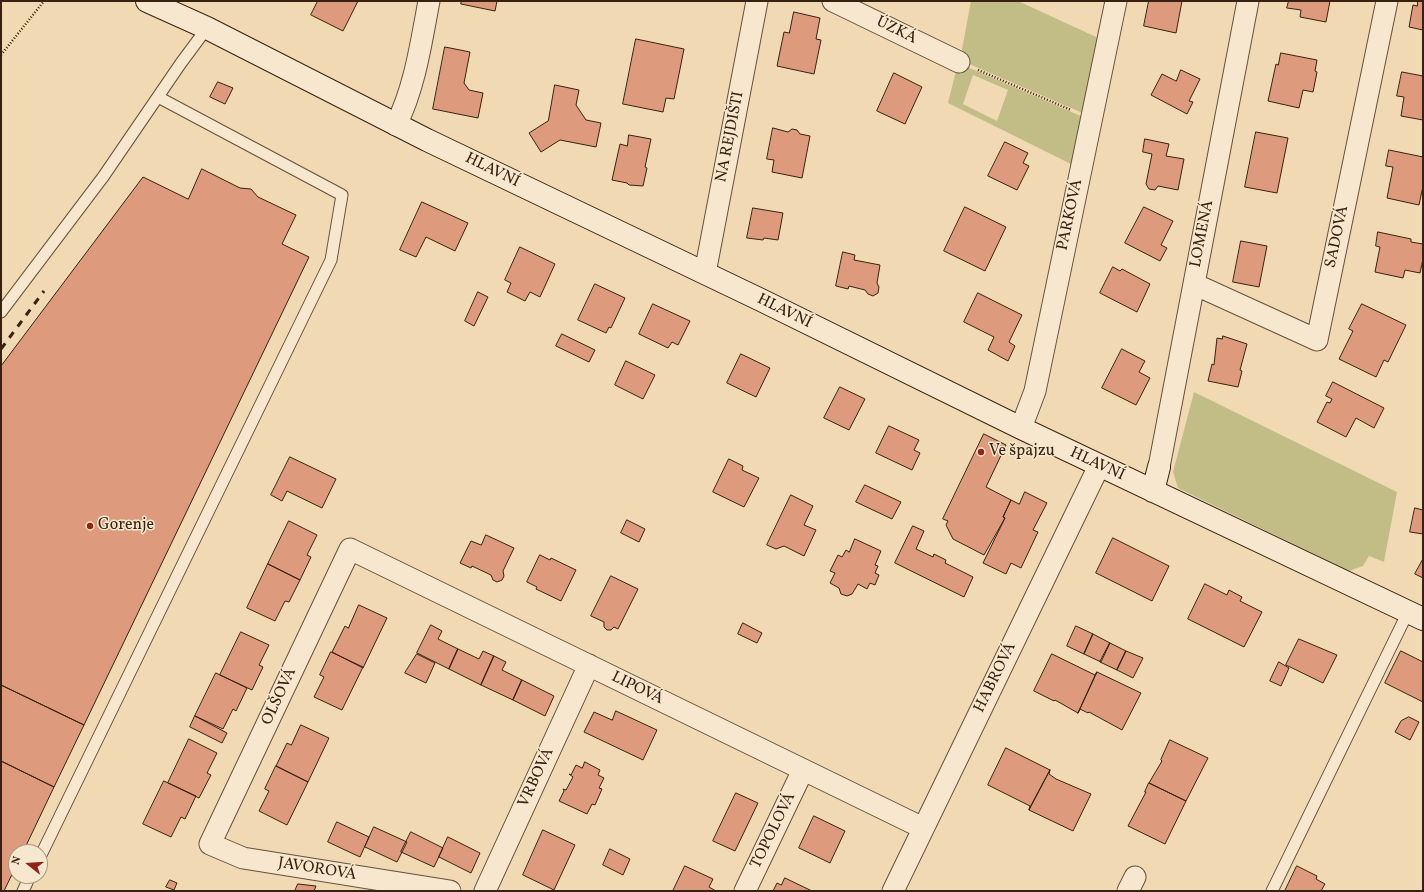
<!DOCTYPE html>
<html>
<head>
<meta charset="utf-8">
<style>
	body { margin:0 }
	#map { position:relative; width:1424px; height:892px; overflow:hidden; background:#f1dab3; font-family:Vollkorn,serif }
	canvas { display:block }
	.frame { position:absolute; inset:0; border:2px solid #372211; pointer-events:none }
	.north { position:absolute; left:8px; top:844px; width:40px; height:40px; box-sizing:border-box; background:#f6e7ce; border:1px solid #aa9882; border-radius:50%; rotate:287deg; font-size:11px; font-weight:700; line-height:16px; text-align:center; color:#372211 }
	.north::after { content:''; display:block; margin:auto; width:14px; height:18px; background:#8f2418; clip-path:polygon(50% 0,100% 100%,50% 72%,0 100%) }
</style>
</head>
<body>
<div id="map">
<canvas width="1424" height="892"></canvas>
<div class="frame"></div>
<div class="north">N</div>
</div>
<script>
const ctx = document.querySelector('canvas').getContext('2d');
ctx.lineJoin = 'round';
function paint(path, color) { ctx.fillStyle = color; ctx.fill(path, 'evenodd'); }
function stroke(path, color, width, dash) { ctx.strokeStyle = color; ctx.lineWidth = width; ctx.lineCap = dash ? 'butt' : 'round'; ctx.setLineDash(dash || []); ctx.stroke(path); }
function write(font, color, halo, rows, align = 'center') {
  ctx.font = font + ' Vollkorn,serif'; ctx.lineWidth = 3; ctx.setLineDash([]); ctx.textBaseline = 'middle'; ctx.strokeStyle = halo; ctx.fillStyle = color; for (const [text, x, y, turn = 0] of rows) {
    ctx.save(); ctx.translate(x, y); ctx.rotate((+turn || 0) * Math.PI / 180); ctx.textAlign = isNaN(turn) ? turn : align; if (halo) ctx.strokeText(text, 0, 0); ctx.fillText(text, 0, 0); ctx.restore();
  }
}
const green = new Path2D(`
	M971 1H1018L1107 42 1092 117 960 60Z
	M958 63 1090 120 1079 168 948 103ZM973 75 1008 90 997 121 963 104Z
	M1194 392 1397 492 1384 562 1369 556 1363 566 1349 571 1178 488 1173 472Z`);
const building = new Path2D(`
	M318 1H358L343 31 311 15Z
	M462 1H497L495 11 461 4Z
	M1149 1H1182L1176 33 1144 26Z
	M1289 1H1330L1326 22 1300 17 1301 10 1287 8Z
	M1418 1H1423V30L1409 27 1413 5 1417 6Z
	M794 12 820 18 816 39 821 40 814 74 777 66 784 32 789 33Z
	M636 39 684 49 674 99 666 98 663 112 623 104Z
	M445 47 470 52 464 83 469 90 483 93 478 118 433 109Z
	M1281 53 1317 60 1315 71 1317 72 1313 92 1303 90 1299 108 1268 101 1276 64 1278 65Z
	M1181 70 1200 79 1189 101 1193 102 1187 114 1151 95 1162 74 1176 81Z
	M1402 72 1423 76V120L1401 116 1404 97 1397 96Z
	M894 73 922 87 905 124 877 111Z
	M218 82 233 88 225 104 210 97Z
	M555 85 579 90 576 105 586 120 601 123 596 147 560 140 541 152 529 133 548 121Z
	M773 128 788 132 792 129 797 130 800 134 810 136 802 178 772 172 774 160 767 159Z
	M1256 132 1288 138 1277 193 1245 187Z
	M629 135 651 139 645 167 647 168 643 186 629 185 627 183 612 180 620 144 627 146Z
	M1145 139 1169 144 1166 156 1184 159 1178 190 1158 186 1155 190 1149 189 1146 184 1152 154 1143 152Z
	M1005 142 1028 153 1023 163 1029 166 1017 190 988 176Z
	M1389 150 1423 157V186L1419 205 1387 198 1393 167 1386 166Z
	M202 169 240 188 251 189 258 197 296 215 282 244 309 257 84 725 1 685V366L143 177 188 199Z
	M422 202 468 223 455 251 426 237 416 257 400 250Z
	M965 207 1006 227 985 271 944 251Z
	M1144 207 1173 221 1161 245 1167 248 1160 261 1125 243Z
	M753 208 783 213 778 240 764 238 763 240 747 238Z
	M1378 232 1411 239V242L1423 244V259L1420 273 1405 270 1403 278 1375 272 1380 247 1376 246Z
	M1241 241 1267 246 1259 287 1233 282Z
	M520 247 555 264 540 297 530 292 525 301 507 292 511 283 505 280Z
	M843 252 855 255 854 260 880 265 877 283 879 287 878 293 873 296 868 294 865 290 849 286 848 289 836 286Z
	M1113 267 1120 271 1122 269 1150 284 1137 312 1100 293Z
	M595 284 625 298 611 328 609 327 606 333 578 320Z
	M478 292 488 297 474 326 465 321Z
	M978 293 1022 315 1009 342 1015 346 1008 361 988 350 994 337 964 322Z
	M653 304 690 321 678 345 672 342 668 348 639 334Z
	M1362 304 1406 325 1388 362 1384 360 1376 377 1339 359 1353 331 1349 329Z
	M562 334 595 350 589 362 556 346Z
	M1223 336 1247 344 1240 370 1242 371 1238 387 1208 381 1212 364 1214 365 1217 338 1222 339Z
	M1122 349 1145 361 1139 372 1150 378 1136 405 1102 388Z
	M741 354 770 368 756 397 727 383Z
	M626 361 655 375 643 399 615 385Z
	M1333 382 1384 408 1374 428 1356 418 1346 437 1317 422 1327 402 1330 403 1332 399 1326 396Z
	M840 387 865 399 849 430 824 418Z
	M889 426 919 440 914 450 920 453 912 470 876 453Z
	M984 434 1006 445 986 487 1011 500 1003 517 1005 518 984 555 953 539 946 525 948 521 943 519Z
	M290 457 336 479 322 508 287 491 282 501 271 495Z
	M729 459 743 466 742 470 759 478 744 507 713 492Z
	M865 485 901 502 892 519 856 502Z
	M1025 492 1047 503 1033 530 1038 532 1021 568 1011 563 1006 574 983 563 1005 518 1003 517 1011 500 1019 504Z
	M791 495 813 506 804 525 816 530 804 556 784 546 776 549 767 545Z
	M1415 508 1423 510V534L1410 532Z
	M627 520 645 529 639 542 621 533Z
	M289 521 317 535 307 555 311 557 300 580 268 564Z
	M913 526 924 531 916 549 933 557 934 554 946 560 945 563 973 577 964 597 895 563Z
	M486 535 514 548 503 571 504 576 502 580 497 582 493 580 491 575 472 566 471 568 460 563 471 541 481 545Z
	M1113 538 1169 566 1152 601 1096 573Z
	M855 539 881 551 875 565 878 566 875 573 879 575 875 585 870 583 867 589 858 584 852 594 847 596 841 594 839 588 830 583 835 573 830 571 838 555 842 557 846 550 849 552Z
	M540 555 550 560 551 558 576 570 561 601 536 589 537 587 527 582Z
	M1423 559V578L1415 574Z
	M268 564 300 580 289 602 285 601 275 621 247 608Z
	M611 576 638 589 618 629 614 627 611 630H607L604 627V622L591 616Z
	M1205 584 1227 595 1229 590 1242 597 1240 601 1262 612 1244 647 1188 619Z
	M359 605 387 618 363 668 332 652 345 626 348 628Z
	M743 623 762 633 757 643 738 634Z
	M431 625 442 631 438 639 458 649 449 669 417 653Z
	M1076 626 1093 634 1084 654 1067 646Z
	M241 632 269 645 259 665 263 667 252 690 220 675Z
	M1093 634 1110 643 1101 662 1084 654Z
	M1299 639 1337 655 1323 683 1286 665Z
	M1110 643 1126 651 1117 670 1100 662Z
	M458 649 479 659 483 651 494 656 481 685 449 669Z
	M1126 651 1143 658 1133 678 1117 670Z
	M1401 651 1423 662V702L1385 683Z
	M331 652 363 667 342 710 314 697 324 677 320 675Z
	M417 654 435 663 426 683 405 673Z
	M1052 654 1095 675 1097 672 1078 713 1055 700 1054 701 1034 691Z
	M494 656 506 662 502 670 522 680 513 700 481 685Z
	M1279 662 1289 668 1281 686 1270 681Z
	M1097 672 1141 693 1122 730 1089 712 1088 713 1080 709 1078 713Z
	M216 673 247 688 236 711 233 709 223 729 195 716Z
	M522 680 554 696 545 716 513 700Z
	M1 685 84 725 54 787 1 761Z
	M616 711 657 730 643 760 584 732 594 712 612 720Z
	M195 716 227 733 222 743 190 727Z
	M1409 717 1419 722 1410 740 1395 732 1401 721Z
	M301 725 329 738 308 782 276 766 287 743 291 745Z
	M189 739 217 753 207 773 211 775 199 798 168 783Z
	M1170 740 1208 758 1186 801 1149 783 1162 761 1161 760Z
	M1006 748 1050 770 1029 810 1030 806 988 785Z
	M1 761 54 787 23 852H16V866L4 891H1Z
	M585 762 600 770 598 775 604 778 599 788 602 789 595 805 592 804 587 814 559 801 564 791 563 789 566 790 573 777 569 774 571 775 576 765 582 768Z
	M276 766 308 782 287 825 259 811 269 791 265 789Z
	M1050 770 1049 774 1056 779 1091 794 1073 831 1029 810Z
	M164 781 196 796 185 819 181 817 171 837 143 824Z
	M1149 783 1186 801 1165 844 1128 826 1146 792H1145Z
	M736 793 758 803 735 851 713 841Z
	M814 816 845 831 830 863 799 848Z
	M337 822 369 837 360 857 328 842Z
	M374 827 407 842 397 862 365 847Z
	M543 830 575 845 554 890 523 875Z
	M411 832 443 848 434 867 401 852Z
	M448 837 480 853 471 873 439 857Z
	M610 849 630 859 623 875 603 865Z
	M685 866 713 879 709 887 716 891H673Z
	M1297 866 1317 876 1316 879 1325 884 1321 891H1285Z
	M785 878 812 891H773L777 883 781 885Z
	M170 880 177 883 174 890 166 887Z
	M298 884 316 886 314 891H295Z`);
const path = new Path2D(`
	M1 55 44 1
	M978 70 1071 110`);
const lane = new Path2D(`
	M1 312 103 177 181 63 207 28
	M40 857 331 260 342 195 158 97
	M23 891 30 876
	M1272 891 1408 612`);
const street = new Path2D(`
	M833 1 959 62
	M396 125C415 87 421 43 429 1
	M705 273 757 1
	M1194 284 1317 340 1387 1
	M1021 428 1035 391 1116 1
	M1159 467 1248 1
	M450 891 243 858 210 844 350 549 923 828
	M485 891 589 665
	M745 891 803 770
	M893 891 1099 466
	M1128 891 1135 877`);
const secondary = new Path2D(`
	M147 1 207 28 427 140 761 300 1021 428 1423 619
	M1153 491 1159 467`);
const rail = new Path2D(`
	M1 349 44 291`);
const markers = [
	[981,452,4,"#8f2418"],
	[90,526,4,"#8f2418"]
];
const streetNames = [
	["ÚZKÁ",896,31,26],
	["NA REJDIŠTI",731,137,-79],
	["HLAVNÍ",492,171,26],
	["PARKOVÁ",1071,215,-78],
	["LOMENÁ",1203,234,-79],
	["SADOVÁ",1338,237,-78],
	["HLAVNÍ",784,312,26],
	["HLAVNÍ",1097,465,25],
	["HABROVÁ",996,678,-64],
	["LIPOVÁ",637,689,26],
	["OLŠOVÁ",280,697,-65],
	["VRBOVÁ",537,778,-65],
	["TOPOLOVÁ",774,831,-64],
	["JAVOROVÁ",317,870,9]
];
const poiNames = [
	["Ve špajzu",989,452],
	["Gorenje",98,526]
];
paint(green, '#c2bd87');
paint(building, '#dd9a7c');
stroke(building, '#372211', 1);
stroke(lane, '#66503a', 13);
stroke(street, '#66503a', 23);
stroke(secondary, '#372211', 24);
stroke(path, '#372211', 2.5, [1, 2]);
stroke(lane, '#f6e7ce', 11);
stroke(street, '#f6e7ce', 21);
stroke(secondary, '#f6e7ce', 22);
stroke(rail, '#372211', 3, [7, 7]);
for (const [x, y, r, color] of markers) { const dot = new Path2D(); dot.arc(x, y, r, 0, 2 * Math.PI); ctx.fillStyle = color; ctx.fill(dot); stroke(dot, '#f6e7ce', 1.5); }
write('16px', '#372211', '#f6e7ce', streetNames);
write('16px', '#372211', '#f6e7ce', poiNames, 'left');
</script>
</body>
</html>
